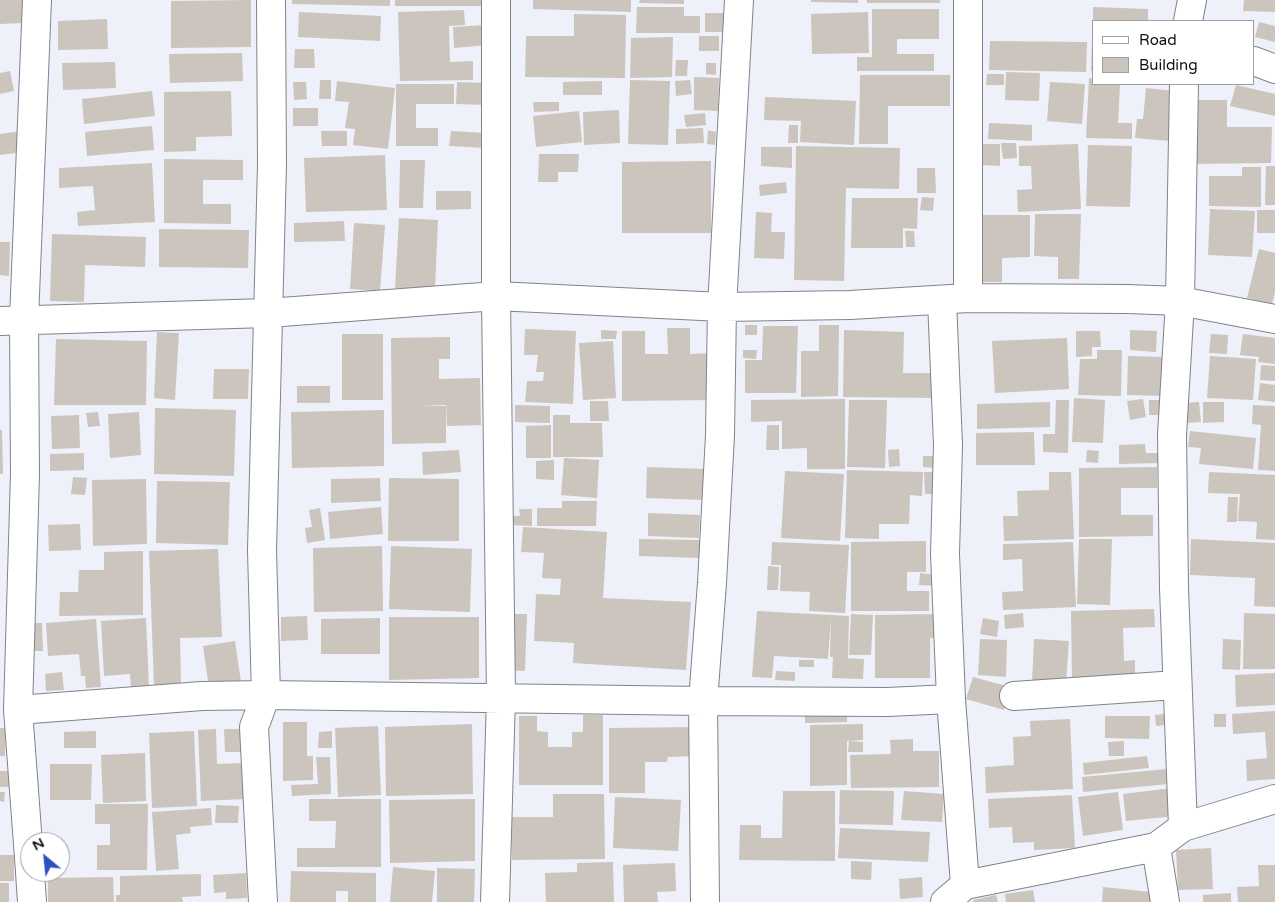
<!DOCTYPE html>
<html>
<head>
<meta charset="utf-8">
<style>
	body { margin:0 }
	#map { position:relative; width:1275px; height:902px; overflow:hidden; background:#eef1fa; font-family:"Varela Round",sans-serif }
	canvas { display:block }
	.legend { position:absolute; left:1092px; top:20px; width:162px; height:65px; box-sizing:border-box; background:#fff; border:1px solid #9f9fa1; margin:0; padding:6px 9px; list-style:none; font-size:15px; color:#0f1013 }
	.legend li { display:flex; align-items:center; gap:10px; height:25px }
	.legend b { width:25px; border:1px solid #9f9fa1 }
	.north { position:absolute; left:20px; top:832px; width:50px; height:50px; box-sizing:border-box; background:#fff; border:1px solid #9f9fa1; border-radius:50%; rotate:332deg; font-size:14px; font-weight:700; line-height:20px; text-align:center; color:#0f1013 }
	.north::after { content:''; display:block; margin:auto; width:18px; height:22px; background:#2c52c1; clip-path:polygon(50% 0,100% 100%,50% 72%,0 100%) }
</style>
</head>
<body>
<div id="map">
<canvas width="1275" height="902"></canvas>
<ul class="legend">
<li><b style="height:6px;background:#fff"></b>Road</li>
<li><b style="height:14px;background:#cbc5bd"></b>Building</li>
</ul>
<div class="north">N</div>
</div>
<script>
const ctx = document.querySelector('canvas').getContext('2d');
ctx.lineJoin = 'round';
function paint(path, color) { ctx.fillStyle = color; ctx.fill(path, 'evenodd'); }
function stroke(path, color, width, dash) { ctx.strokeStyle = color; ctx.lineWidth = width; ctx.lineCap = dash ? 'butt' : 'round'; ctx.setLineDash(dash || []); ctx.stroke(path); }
const building = new Path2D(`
	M0 0H22L23 23 0 24Z
	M251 0V47L171 48V1Z
	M292 0H390V6L292 4Z
	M395 0H490V6H395Z
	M533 0H631V12L533 9Z
	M640 0H684V4L639 3Z
	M811 0H858V3L811 2Z
	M867 0H940V3H867Z
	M1244 0H1275V12L1243 11Z
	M637 7H684V16H700V33H636Z
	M1093 7 1148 9V21H1093Z
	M872 9H939V39H897V54H934V71H857V57H872Z
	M464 10 465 25 449 26 450 62 473 61V80L400 81 398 12Z
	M299 12 381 16 380 41 298 37Z
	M868 12 869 53 812 54 811 14Z
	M705 13H727V32H705Z
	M574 14 626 15 625 78 525 77 526 36H574Z
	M107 19 108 49 58 50V21Z
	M1259 22 1275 26V42L1255 37Z
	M486 25 487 45 454 48 453 27Z
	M699 36H719V51H699Z
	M673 37 672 77 630 78 631 38Z
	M1092 40H1094V71H1091Z
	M990 41 1087 42 1086 72 989 70Z
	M295 49H314L315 68H294Z
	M242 53 243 81 170 83 169 54Z
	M676 60H688L687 76H675Z
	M115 62 116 88 63 90 62 63Z
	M706 63H716V75L706 74Z
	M10 71 14 91 0 94V73Z
	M1006 72 1040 73 1039 101 1005 100Z
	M987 74H1004V85H986Z
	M860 75H950V106H888V144H859Z
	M694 77 719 78 718 111 694 110Z
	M1089 78 1094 79V84H1120L1118 123H1132V139L1086 138Z
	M320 80H331V99H319Z
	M630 80 670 81 668 145 628 144Z
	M690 80 692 94 676 96 675 81Z
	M337 81 395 88 388 149 353 145 355 129 345 128 349 102 335 101Z
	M602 81V95H563V82Z
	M293 82H306L307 99 294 100Z
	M457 82 487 83 486 105 456 104Z
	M1050 82 1085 84 1082 124 1047 121Z
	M396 84H454V104H416V128H438V146H396Z
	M1236 85 1275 94V116L1230 106Z
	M1146 88 1175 91 1170 141 1135 138 1137 119H1143Z
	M152 91 155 116 84 124 82 99Z
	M231 91 232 136 196 137V151L164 152V92Z
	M765 97 856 101 854 145 800 142 801 121 764 120Z
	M1189 100H1227V127H1272L1271 163 1189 164Z
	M533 102H559V111L534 112Z
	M293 108H318V126H293Z
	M619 110 620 143 584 145 583 112Z
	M579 111 582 142 536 147 533 116Z
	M705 113 706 125 686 127 684 115Z
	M989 123 1032 125V141L988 139Z
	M789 125H798V143H788Z
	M152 126 154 150 87 156 85 132Z
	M703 128 704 143 676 144V129Z
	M708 130 716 132 715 145 707 144Z
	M21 131 24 152 0 155V134Z
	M321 131H347V146H322Z
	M451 131 486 133V148L449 146Z
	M1001 143H1016L1017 158 1003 159Z
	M983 144H1000V166L983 165Z
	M1078 144 1081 209 1018 212 1017 190 1032 189 1031 166H1019V146Z
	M1088 145 1132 146 1130 207 1086 206Z
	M796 146 900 148 899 189 846 188 844 281 794 280Z
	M761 147H792V168L761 166Z
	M539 154H579L578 172H558V182H538Z
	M385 155 387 210 306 212 304 158Z
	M164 159 243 160V180H203V204H231V224L164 223Z
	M400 160H425L423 208H399Z
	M711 161V233H622V162Z
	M152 163 155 222 78 226 77 212 95 210 93 186 59 188V168Z
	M1266 166H1275V205H1265Z
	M1242 167H1261V207L1209 206V176H1242Z
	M917 168H935L936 193H917Z
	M786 182 787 193 760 196 759 185Z
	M436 191H471V209L436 210Z
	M922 197 934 198 933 211 920 210Z
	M852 198H918L917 229 903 228V248H851Z
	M1210 209 1255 211 1252 257 1208 255Z
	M1257 210H1275V233H1257Z
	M756 212 772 213 771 232H785L784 259 754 258Z
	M1035 214H1081L1079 279H1058V257L1034 256Z
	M983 215H1030V257L1002 258V282H983Z
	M399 218 438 220 435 289 395 288Z
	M344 221 345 241 294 242V223Z
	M354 223 385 225 380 291 350 289Z
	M159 229 249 230 248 268 159 267Z
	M905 231H914L915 247H906Z
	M52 234 146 237 145 267 85 265 84 302 50 301Z
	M0 242H10L9 276 0 275Z
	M1259 249 1275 253V292L1272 304 1247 298Z
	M745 325H757V335H745Z
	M819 325H839L838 396 801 397V351H819Z
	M763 326H798L796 393H745V360H762Z
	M667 328H690V354L714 353V400L622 401V331H645V354H668Z
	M525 329 576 331 573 404 525 402 527 381H543L544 372H536L538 355H524Z
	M601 330 617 331 616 339H601Z
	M844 330 904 332 903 373H939L938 398 843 397Z
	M1130 330 1157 331 1156 352 1130 350Z
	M1076 331H1100L1101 347H1092V356L1076 357Z
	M157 332 179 333 175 400 154 398Z
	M342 334H383V400H342Z
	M1211 334 1228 335 1227 354 1209 353Z
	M1243 334 1275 338V364L1258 362 1259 357 1240 355Z
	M450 337V359H439V379L480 378 481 425 447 426 446 403V405H421L446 406V443L392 444 391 338Z
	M1067 338 1069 389 995 393 992 341Z
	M56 339 147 341 146 405H54Z
	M613 341 616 398 583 400 579 343Z
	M743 350H757L756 359 743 358Z
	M1097 350H1122L1121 396 1078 395 1080 359H1097Z
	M1128 356 1167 357V396L1127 395Z
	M1210 356 1256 359 1253 400 1207 398Z
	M1261 365 1275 366V381L1260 380Z
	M214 369H249L248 399H213Z
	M1260 383 1275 385V402L1258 400Z
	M297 386H330V403H297Z
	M1074 398 1105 400 1103 443 1072 442Z
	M845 399V469H807V448L782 449V421L751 422V400Z
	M1143 399 1146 417 1130 420 1127 401Z
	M849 400H887L885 468 847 467Z
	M1056 400H1069L1068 453 1043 452V434H1055Z
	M1149 400H1162V415H1149Z
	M590 401H608L609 421H590Z
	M1050 402V427L977 429V404Z
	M1199 402 1201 422 1185 423 1184 403Z
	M1203 402H1224V422L1203 423Z
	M515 405 550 406V423L515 422Z
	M1253 405 1275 406V471L1258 470 1261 425 1252 424Z
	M155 408 236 410 234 476 154 474Z
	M384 410V466L292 468 291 412Z
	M98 412 100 426 88 427 86 413Z
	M139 412 141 455 110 458 108 414Z
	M79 415 80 448 52 449 51 416Z
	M553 415H570V423H602L603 457H553Z
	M551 425V458H526V426Z
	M767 425H779V450H766Z
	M0 430H2L3 474H0Z
	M1190 431 1256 438 1253 469 1199 464 1201 448 1188 447Z
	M1034 432 1035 465H976V433Z
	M1145 444 1146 453H1159L1160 463 1119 464V445Z
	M899 449 900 466 889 467 888 450Z
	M459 450 461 472 423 475 422 452Z
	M1087 450 1099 451 1098 463 1086 462Z
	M84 453V470L50 471V454Z
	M923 456H935L934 468 923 467Z
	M564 458 599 460 597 498 561 495Z
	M554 460V480L536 479V461Z
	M647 467 706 469 704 500 646 498Z
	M1157 467V488H1121V515H1153V536L1079 537V468Z
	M847 470 923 472 922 496 910 495 909 524H879V539L845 538Z
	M785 471 844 474 840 541 781 538Z
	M924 472H938V494H925Z
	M1049 472H1071L1074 539 1004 541 1003 516H1018L1017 491 1049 490Z
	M1209 472 1275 475V540L1256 539 1257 522 1238 521 1240 494 1208 493Z
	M73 477 87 478 85 495 71 494Z
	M380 478 381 501 331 503V479Z
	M389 478 459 479V541H388Z
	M146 479 147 544 93 546 92 480Z
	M157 481 230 482 228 545 156 543Z
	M1228 497H1238L1237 522H1227Z
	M562 501H597L596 526H537V508H562Z
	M381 507 383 534 330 539 328 512Z
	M320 508 325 540 307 543 305 528 312 527 309 510Z
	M519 509H532V526L510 525 511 516H520Z
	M648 513 700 515 699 538 648 536Z
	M80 524 81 550 49 551 48 525Z
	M523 527 607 532 603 598 691 602 686 670 573 663 574 643 534 641 536 594 560 595 561 579 542 578 544 553 521 552Z
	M639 539 701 540 700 558 639 556Z
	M1079 539H1112L1110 605 1077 604Z
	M1191 539 1275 543V607L1254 606 1255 578 1190 575Z
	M926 541V572H907V591H929V611H851V542Z
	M772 542 849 545 845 613 809 611 810 592 780 591 781 565H771Z
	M1073 542 1076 607 1003 610 1002 592 1023 591 1022 559 1003 560V544Z
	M382 546 383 611 314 612 313 548Z
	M391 546 472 549 470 612 389 609Z
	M218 549 222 637 180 638 181 685 154 686 149 551Z
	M143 551V615L59 616 60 592H78L79 570H104V552Z
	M768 566 779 567 778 590H767Z
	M920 573 937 575V586L919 585Z
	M1154 609 1155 627 1123 628 1124 661 1135 660V683L1072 684 1071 611Z
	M757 611 849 616 848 658H842L864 659 863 679 832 678 833 657H830L831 618 828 659 774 656 772 678 752 677Z
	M1023 613 1024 627 1005 629 1004 615Z
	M1244 613 1275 614V669H1243Z
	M508 614H527L525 671 505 670Z
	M851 614 873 615 871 655H849Z
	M940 614V638H930V678H875V615Z
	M307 616 308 640 281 641V617Z
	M389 617H479V678L389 680Z
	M146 618 149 689 131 690 130 674 104 676 101 621Z
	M380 618V654H321V619Z
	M983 618 999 621 997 637 980 634Z
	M96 619 101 687 86 688 85 676H81L79 654 48 656 46 623Z
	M30 623H42L43 651H31Z
	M980 639 1007 640 1006 677 978 675Z
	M1034 639 1069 641 1066 684 1032 682Z
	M1223 639 1241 640 1240 670 1222 669Z
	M235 641 241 682 209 688 203 646Z
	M799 660H814V667H799Z
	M776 671 795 672V681L775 680Z
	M62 672 64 690 46 691 45 674Z
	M1275 673V705L1236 707 1235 675Z
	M973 677 1010 687 1004 710 966 699Z
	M805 705H847V722L805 723Z
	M1275 711V779L1247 781 1246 760 1267 758 1265 732 1233 734 1232 714Z
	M1164 714 1165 725 1156 726 1155 715Z
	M1214 714H1226V727H1214Z
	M583 715H603V785H519V716H537V731L548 732V747H572V732H583Z
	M1105 716H1150L1149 739 1105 738Z
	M1070 719 1073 789 986 793 985 767 1014 765 1013 737 1031 736 1030 721Z
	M283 722H307V756H313V780L283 781Z
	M472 724 473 794 386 796 385 727Z
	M863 724V740L847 741V785L810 786V725Z
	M378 726 381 795 338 797 335 728Z
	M696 727V756L668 757 667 762H645V793H609V728Z
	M0 728H6L5 756H0Z
	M216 729 217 764 246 763 247 799 201 801 198 730Z
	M224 729H243V752H225Z
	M96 731V748H64V732Z
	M194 731 197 806 152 808 149 733Z
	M332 731V748H318L319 732Z
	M913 739V751H939V787L851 788 850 755 891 754 890 740Z
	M849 741 863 742V752H848Z
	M1124 741V756H1109L1108 742Z
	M145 753 146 801 103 803 101 755Z
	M1147 756 1149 768 1084 775 1083 763Z
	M316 757H330L331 794 292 796 291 785 318 784Z
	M50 764H92L91 800H50Z
	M1167 769 1169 784 1083 792 1082 777Z
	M0 771H12V787H0Z
	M1172 788 1175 816 1126 821 1123 794Z
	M840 790 894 791 893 825 839 824Z
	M783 791H835V861L739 860 740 825H761V838H782Z
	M904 791 944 794 942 822 901 820Z
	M0 792H5L4 802 0 801Z
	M1118 792 1123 830 1083 836 1078 797Z
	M553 794H604L605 859 512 860 511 817H553Z
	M1072 795 1075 848 1034 850V842L1013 843 1012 827 989 828 988 799Z
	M615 797 681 800 678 851 613 848Z
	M309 799H381V867H297V848H335L336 821H309Z
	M475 799V861L390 863 389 800Z
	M95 804H148L147 870H97V845H110V824H95Z
	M216 805 239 806 238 823H215Z
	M211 808 212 825 190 827 191 833 176 835 179 869 156 871 152 812Z
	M840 828 930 832 928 862 838 858Z
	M1211 848 1213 889 1178 890 1176 850Z
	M0 855H14V881H0Z
	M851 861 872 862 871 880 851 879Z
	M613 862 614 902H546L545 873 577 872V863Z
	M675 863 676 891 657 892 658 902H624L623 865Z
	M1258 865H1275V902H1238L1237 887 1259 886Z
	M393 867 435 871 432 902H390Z
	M437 868 475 869 474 902H437Z
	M291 871 376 873V902H348V891H336V902H290Z
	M246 873 247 898 226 899V892L214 893 213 875Z
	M201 874V896L182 897 183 902H116V895H120V876Z
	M113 877 114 902H48V878Z
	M922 877 923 897 900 899 899 879Z
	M0 883H9V902H0Z
	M1103 887 1151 892 1150 902H1102Z
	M1033 890 1035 902H1006L1005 894Z
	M1231 893V902H1203V895Z
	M996 895 998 902H974L973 900Z`);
const minor = new Path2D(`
	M1188 21 1192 0
	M1254 61 1275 69
	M968 298V0
	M942 300 948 445 945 554 951 699 965 885
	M0 321 268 313 496 296 722 307 850 305 968 298 1127 299 1180 301 1275 319
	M1014 696 1177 685
	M18 710 202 696 266 695 703 701 887 702 951 699
	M1183 827 1174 588 1172 435 1180 301 1184 84
	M1156 847 1165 902
	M30 871 18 710 25 474 24 319 37 0
	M30 872 32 902
	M263 902 254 727 266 695 262 550 272 164 271 0
	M495 902 501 697 496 296V0
	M705 902 703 701 712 583 720 435 722 307 739 0
	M945 902 965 885 1156 847 1183 827 1275 799`);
paint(building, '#cbc5bd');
stroke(minor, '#80838b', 30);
stroke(minor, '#fff', 28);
</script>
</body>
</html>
